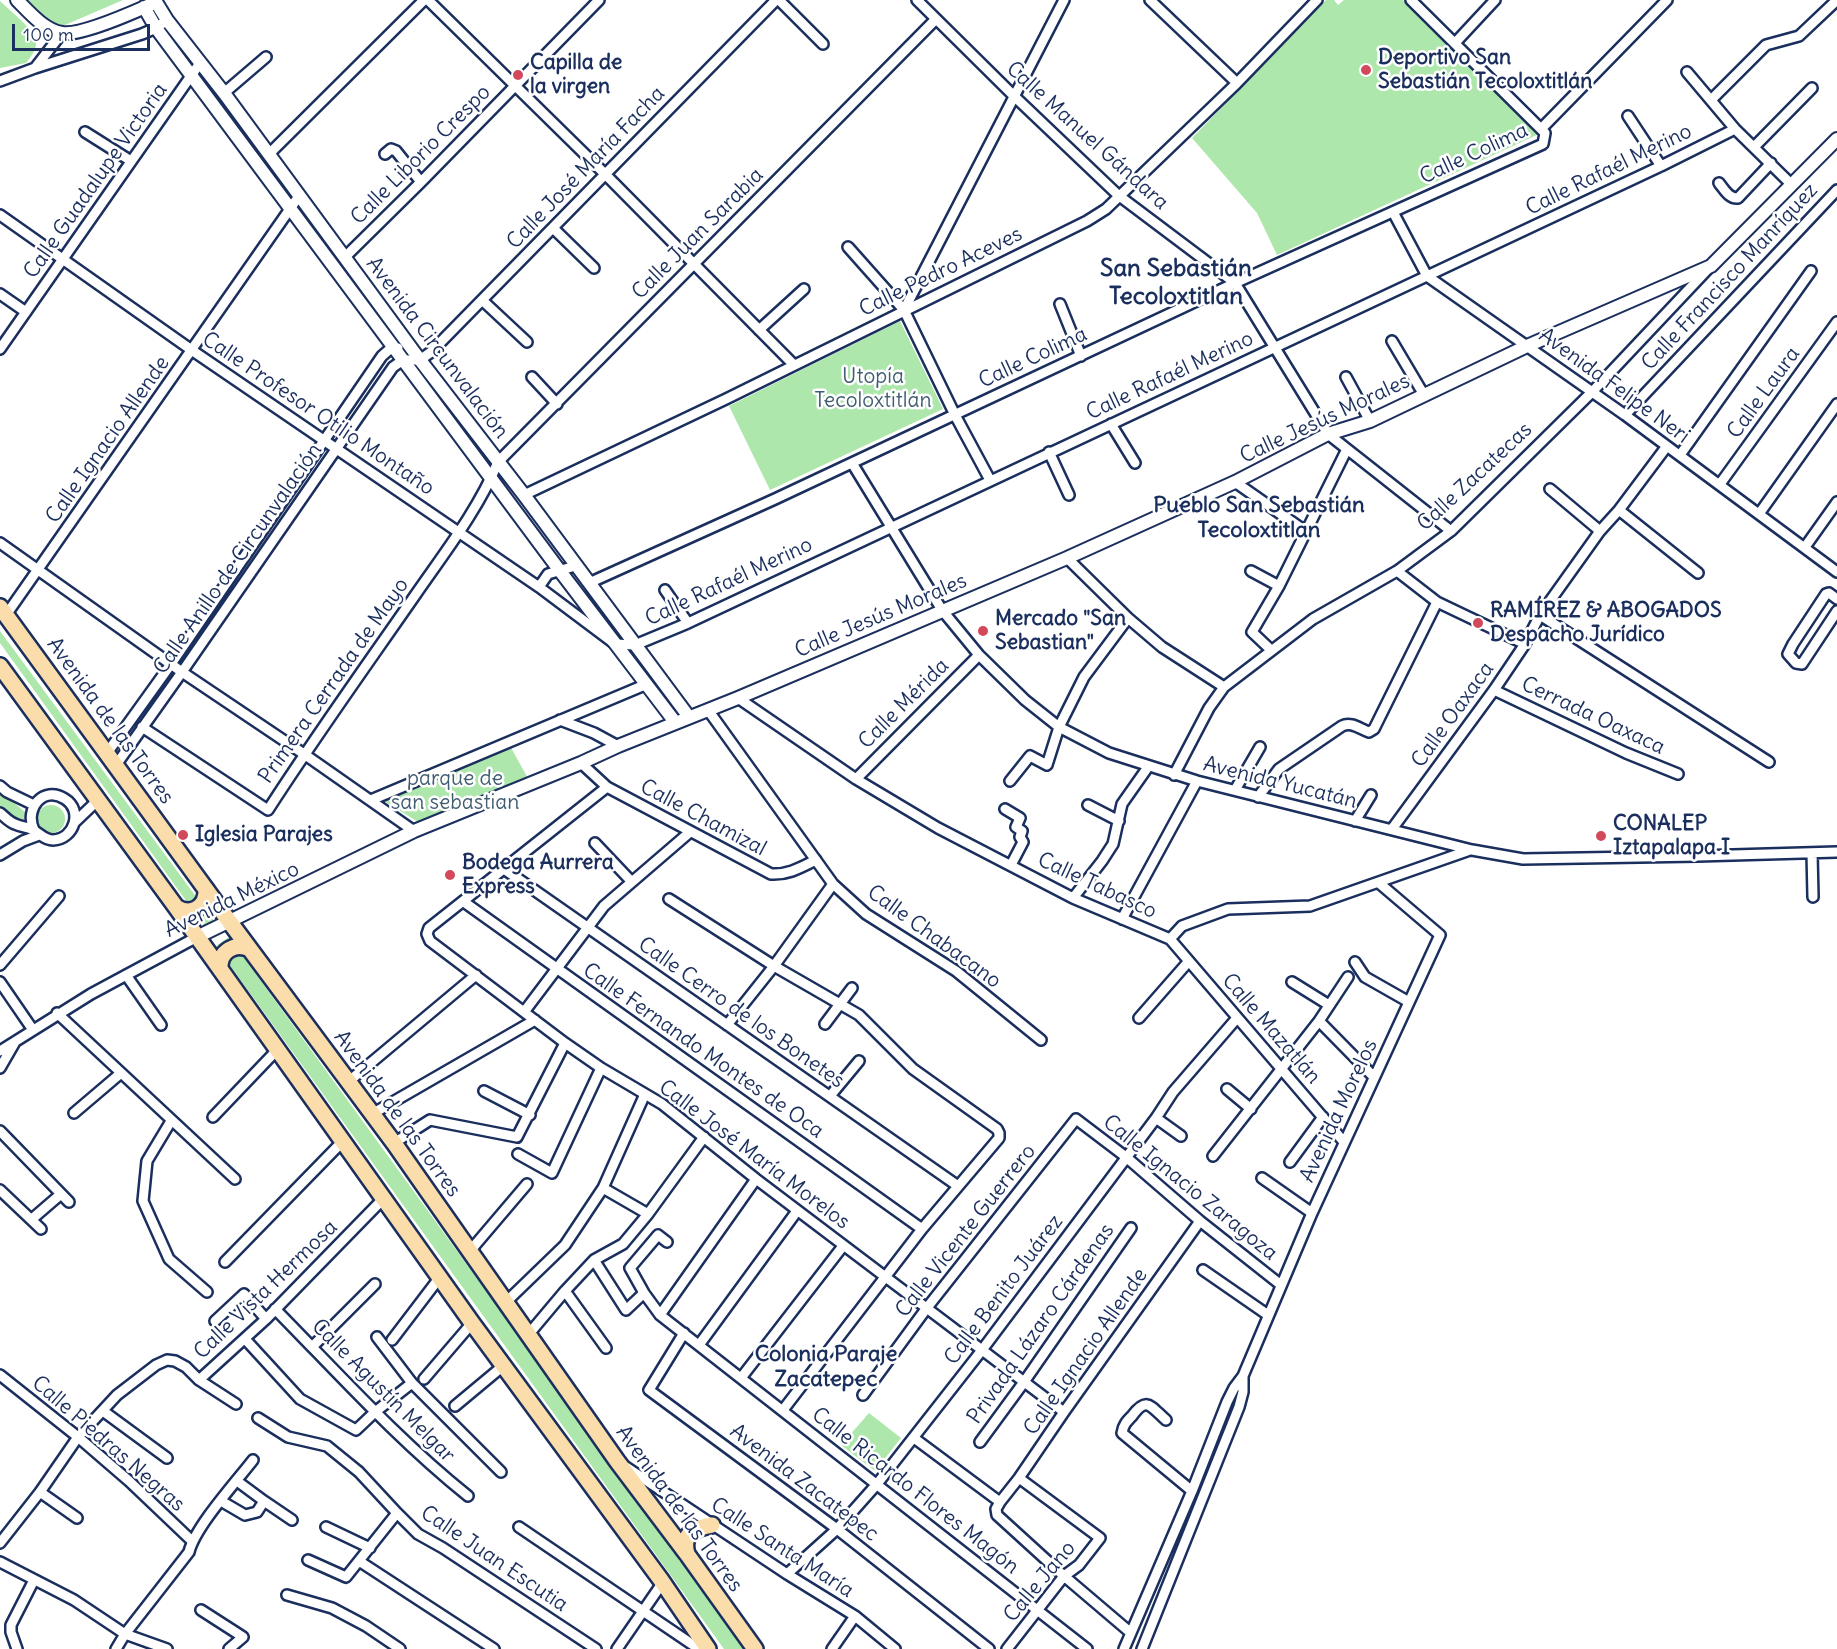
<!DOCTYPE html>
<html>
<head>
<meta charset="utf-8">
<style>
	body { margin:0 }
	#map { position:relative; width:1837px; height:1649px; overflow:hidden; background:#fff; font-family:Delius,sans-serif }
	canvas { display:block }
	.scale { position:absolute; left:12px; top:24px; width:138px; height:27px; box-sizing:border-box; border:3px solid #1b2f5e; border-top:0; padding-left:8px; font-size:18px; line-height:21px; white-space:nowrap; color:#1b2f5e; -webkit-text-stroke:4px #fff; paint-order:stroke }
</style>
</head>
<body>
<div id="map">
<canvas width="1837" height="1649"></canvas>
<div class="scale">100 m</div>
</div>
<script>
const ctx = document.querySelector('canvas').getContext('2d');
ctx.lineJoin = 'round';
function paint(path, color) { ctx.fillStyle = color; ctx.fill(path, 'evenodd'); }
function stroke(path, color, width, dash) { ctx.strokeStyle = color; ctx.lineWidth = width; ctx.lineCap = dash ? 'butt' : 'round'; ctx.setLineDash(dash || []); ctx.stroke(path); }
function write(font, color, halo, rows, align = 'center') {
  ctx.font = font + ' Delius,sans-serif'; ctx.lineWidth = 5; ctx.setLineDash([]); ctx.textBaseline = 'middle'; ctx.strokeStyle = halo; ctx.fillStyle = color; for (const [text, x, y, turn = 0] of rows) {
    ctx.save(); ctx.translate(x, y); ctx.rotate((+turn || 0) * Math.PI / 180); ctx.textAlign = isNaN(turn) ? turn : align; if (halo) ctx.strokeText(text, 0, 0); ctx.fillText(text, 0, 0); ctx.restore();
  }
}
const green = new Path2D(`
	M25 0H123L58 28 48 23Z
	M1326 0H1334L1338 5 1344 0H1403L1539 134 1277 255 1257 213 1192 138Z
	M0 1C9 10 35 30 36 41 37 50 31 56 26 63L0 68Z
	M900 321 943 409 770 490 729 406Z
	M0 631 214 921 205 927 0 643Z
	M509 744 530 782 426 827 381 799Z
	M0 791 25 812 23 826 0 807Z
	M37 819a14 14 0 1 1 28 0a14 14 0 1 1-28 0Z
	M229 937 746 1649H724L216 946Z
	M869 1413 901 1438 875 1471 841 1445Z`);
const minor = new Path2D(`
	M428 0 605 174 794 365
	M779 0 823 44
	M917 0 1014 96 1118 195 1235 283 1328 434 1451 531
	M1150 0 1237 83
	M1455 43 1495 0
	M35 68 62 33
	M1687 72 1735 129 1792 185
	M0 81 35 68 142 34 156 28 167 20
	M224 93 266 57
	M1712 99 1766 45 1799 36 1837 0
	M1628 116 1661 166
	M1541 129 1667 0
	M85 132 131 161
	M1755 146 1812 88
	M269 154 424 0
	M385 154 391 149 396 151 421 182
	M1719 183C1724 189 1729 199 1738 198L1771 163
	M1393 212 1427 276 1625 415 1837 572
	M0 215 193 351 539 587 615 644 635 645 688 623 1427 276 1661 166 1735 129
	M553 228 594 268
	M848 247 904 310 955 415 990 480
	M344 258 421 182 599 0
	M0 294 26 312
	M482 300 527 342
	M1060 304 1081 356
	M904 310 1064 0
	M759 330 804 289
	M1392 341 1424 395
	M0 349 200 63
	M532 377 557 404
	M1346 377 1370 421
	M1625 415 1837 190
	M1111 424 1135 463
	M1049 452 1069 495
	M1680 455 1811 271
	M852 463 942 610 979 655 1025 700 1059 727 1109 753 1197 781 1472 850 1523 859 1698 856 1837 852
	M1235 482 1305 531
	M1720 484 1837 322
	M1550 489 1600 531
	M524 495 726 399 1087 221 1106 209 1237 83 1317 0
	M1619 510 1698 573
	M1759 514 1837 404
	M0 543 182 672 304 754 414 831
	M1805 547 1837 502
	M1067 558 1128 618 1162 647 1224 687
	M1251 571 1279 586
	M1397 571 1437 602 1525 644
	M589 583 775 499 1235 283 1543 144 1545 133 1411 0
	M539 587 548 574 575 566
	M665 590 688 623
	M1837 599 1829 593 1826 594 1793 644 1788 654 1796 663 1802 664 1837 611
	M6 615 299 196
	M1540 615 1769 762
	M1271 650 1252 632 1279 586 1347 449
	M1494 690 1626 753 1678 774
	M738 698 856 779 938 828 1073 898 1170 939 1344 1142
	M708 710 833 884 866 914 956 971 1041 1040
	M560 720 594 733 618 746
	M142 727 268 810C315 737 366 666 416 594 445 552 478 510 498 462L936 19
	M107 753 171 664 382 356 390 349 398 348
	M581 763 607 787 771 874C788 875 800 868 816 860
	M116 765 182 672 393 367 403 360H420L431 352 776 0
	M1174 775 1209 708 1224 687 1313 619 1397 571 1451 531 1592 392 1707 270
	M856 779 979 655
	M1010 781 1030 756 1047 765 1059 727 1084 677 1128 618
	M0 786 7 792 34 805
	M607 787 429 928 427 934 430 941 565 1043 601 1068 662 1104 756 1179 1064 1412
	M1235 790 1260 747
	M1258 797 1279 769 1342 726C1351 721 1360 729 1369 732L1374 729 1437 602
	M371 800 647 684
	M1088 805 1119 821
	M1005 809 1020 818 1016 827 1022 831 1020 837 1023 842 1011 865
	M0 813C5 817 9 822 15 824 21 827 28 827 33 830 41 834 44 840 53 840 75 839 83 810 65 799 43 785 24 809 34 830
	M1355 821 1371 795
	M75 822 98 800
	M1392 829 1494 690 1525 644 1540 615 1600 531 1619 510 1667 446
	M595 843 631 881
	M1812 853 1813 897
	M0 855 23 841 39 835
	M504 869 958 1186
	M1073 898 1102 861 1113 844 1122 804 1148 767
	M669 899 774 966 859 1015 913 1069 997 1129 999 1133V1138L922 1229 783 1410
	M464 902 922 1229
	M1122 919 1197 781
	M1170 939 1182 926 1228 909 1310 906 1470 850
	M1355 962 1365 977 1409 1002
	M0 965 59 896
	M126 975 161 1025
	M0 982 33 1030
	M1292 982 1329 1005
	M524 1012 604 906 690 832
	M57 1013 235 1179
	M1139 1018 1189 961
	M1319 1021 1374 1077
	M825 1024 852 988
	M727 1025 774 966 833 884
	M0 1051 91 994 197 937
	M0 1068 15 1042
	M348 1082 476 975
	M1227 1089 1251 1109
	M484 1091 530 1115
	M830 1096 859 1061
	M74 1113 121 1073
	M372 1114 535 1020
	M213 1117 277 1050
	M1156 1118 1181 1136
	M171 1121 147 1161 143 1201 169 1259 207 1292
	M0 1131 69 1202
	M394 1143 430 1120 517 1137 565 1043
	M518 1154 552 1173 601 1068
	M1213 1156 1319 1021 1348 977
	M1290 1162 1323 1117
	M1262 1178 1312 1213
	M603 1188 648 1214
	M0 1190 41 1229
	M32 1219 61 1194
	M667 1242 658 1235 630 1268 644 1293 660 1315 1087 1649
	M470 1251 527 1184
	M594 1260 626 1310 644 1293
	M225 1262 343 1141
	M1203 1270 1268 1315
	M565 1291 606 1348
	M506 1302 565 1245 603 1188 645 1094
	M275 1309C338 1373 398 1440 468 1496
	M660 1315 756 1179
	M215 1321 244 1294 266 1319
	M684 1333 649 1390 837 1529 989 1649
	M528 1335 565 1291 594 1260 623 1244 648 1214 704 1137
	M377 1337 412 1383 501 1472
	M245 1339 300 1399 356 1430 375 1412 412 1383
	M392 1340 440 1277
	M699 1345 797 1211
	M312 1347 375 1284
	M0 1375 78 1437 129 1481 192 1541
	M741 1378 843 1246
	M424 1379 472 1323
	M199 1380 266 1319 384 1198
	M863 1395 926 1309 1076 1119 1126 1157 1200 1221 1281 1285
	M455 1406 503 1366
	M103 1411 167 1458
	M258 1418 288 1437 327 1446 359 1472 397 1513 418 1534 443 1548 596 1649
	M1166 1420C1150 1406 1147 1396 1132 1416 1127 1421 1123 1425 1122 1433L1192 1491
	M914 1438 1000 1502 996 1509 997 1515 1064 1576 1131 1633
	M980 1442 1024 1382 1131 1228
	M626 1467 787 1574 855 1616 895 1649
	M237 1481 264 1501
	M40 1492 77 1518
	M221 1501 245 1515 257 1512 264 1501 292 1520
	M1000 1502 1019 1478 1064 1412 1200 1221
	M326 1527 370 1548
	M519 1527 699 1649
	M0 1543 40 1492 78 1437 117 1395 156 1365 167 1360 175 1361 186 1367 199 1380 236 1404
	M308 1560 346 1577 397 1513
	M359 1561 494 1649
	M0 1562 74 1600 125 1634 167 1649
	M787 1574 837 1529 877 1484 982 1350 1156 1118 1173 1092 1237 1018
	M287 1595 332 1608 366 1626 400 1649
	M201 1610 243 1637 229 1649
	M17 1649 11 1632V1625L34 1580
	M116 1649 125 1634 189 1552C195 1527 236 1482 253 1460
	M617 1649 663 1582
	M832 1649 855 1616
	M1007 1649 1064 1576 1079 1565 1100 1538 1019 1478
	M1124 1649 1192 1491 1227 1402 1234 1388 1243 1376 1312 1213 1440 935 1379 883
	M1142 1649 1239 1407 1243 1392V1376`);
const tertiary = new Path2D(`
	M17 0C29 12 44 30 62 33 81 36 134 12 152 4
	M156 2 167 20 224 93 420 360 524 495 689 717
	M144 7 156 28 560 571 675 722
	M197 937 414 831 581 763 618 746 738 698 1067 558 1235 482 1328 434 1370 421 1527 346 1711 266 1837 139`);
const primary = new Path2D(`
	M0 607 229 921 394 1143 617 1461 687 1554 755 1649
	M0 666 176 907 472 1323 661 1580 708 1649
	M176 907C191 917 207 907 206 889
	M220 969C219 951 235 942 250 949
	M687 1554C681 1533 695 1528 712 1525`);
const markers = [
	[1366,70,6,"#d1495b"],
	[518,75,6,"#d1495b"],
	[1478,623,6,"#d1495b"],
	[983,631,6,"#d1495b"],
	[183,835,6,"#d1495b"],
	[1601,836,6,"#d1495b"],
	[450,875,6,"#d1495b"]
];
const poiNames = [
	["Deportivo San",1378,58],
	["Sebastián Tecoloxtitlán",1378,82],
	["Capilla de",530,63],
	["la virgen",530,87],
	["RAMÍREZ & ABOGADOS",1490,611],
	["Despacho Jurídico",1490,635],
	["Mercado \"San",995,619],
	["Sebastian\"",995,643],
	["CONALEP",1613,824],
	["Iztapalapa I",1613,848],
	["Iglesia Parajes",195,835],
	["Bodega Aurrera",462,863],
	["Express",462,887]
];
const streetNames = [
	["Calle Manuel Gándara",1087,136,42],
	["Calle Colima",1474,154,-25],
	["Calle Liborio Crespo",421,155,-45],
	["Calle José María Facha",586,168,-46],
	["Calle Rafaél Merino",1609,170,-26],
	["Calle Guadalupe Victoria",96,181,-55],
	["Calle Juan Sarabia",698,234,-45],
	["Calle Pedro Aceves",941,272,-26],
	["Calle Francisco Manríquez",1730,277,-47],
	["Avenida Circunvalación",437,348,53],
	["Calle Colima",1033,358,-25],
	["Calle Rafaél Merino",1170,376,-25],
	["Avenida Felipe Neri",1614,386,36],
	["Calle Laura",1764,393,-54],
	["Calle Profesor Otilio Montaño",318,414,34],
	["Calle Jesús Morales",1325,419,-25],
	["Calle Ignacio Allende",108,440,-55],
	["Calle Zacatecas",1475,477,-43],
	["Calle Anillo de Circunvalación",238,559,-55],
	["Calle Rafaél Merino",729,582,-25],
	["Calle Jesús Morales",881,616,-23],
	["Primera Cerrada de Mayo",334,681,-55],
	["Calle Mérida",904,704,-45],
	["Calle Oaxaca",1453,715,-54],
	["Cerrada Oaxaca",1593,716,25],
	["Avenida de las Torres",110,721,54],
	["Avenida Yucatán",1280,783,14],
	["Calle Chamizal",703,818,28],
	["Calle Tabasco",1097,886,25],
	["Avenida México",232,900,-26],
	["Calle Chabacano",934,937,36],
	["Calle Cerro de los Bonetes",741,1013,35],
	["Calle Mazatlán",1271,1029,49],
	["Calle Fernando Montes de Oca",703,1051,35],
	["Avenida Morelos",1339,1111,-65],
	["Avenida de las Torres",397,1114,54],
	["Calle José María Morelos",754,1155,37],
	["Calle Ignacio Zaragoza",1190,1188,39],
	["Calle Vicente Guerrero",966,1231,-52],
	["Calle Vista Hermosa",266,1290,-44],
	["Calle Benito Juárez",1004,1290,-53],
	["Privada Lázaro Cárdenas",1041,1324,-55],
	["Calle Ignacio Allende",1086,1352,-55],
	["Calle Agustín Melgar",383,1391,45],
	["Calle Piedras Negras",108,1444,41],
	["Avenida Zacatepec",804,1483,37],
	["Calle Ricardo Flores Magón",915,1491,38],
	["Avenida de las Torres",679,1509,54],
	["Calle Santa María",782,1548,33],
	["Calle Juan Escutia",494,1559,34],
	["Calle Jano",1040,1582,-50]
];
const parkNames = [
	["Utopía",873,377],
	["Tecoloxtitlán",873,401],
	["parque de",455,779],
	["san sebastian",455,803]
];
const neighbourhoodNames = [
	["Pueblo San Sebastián",1259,506],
	["Tecoloxtitlan",1259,531],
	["Colonia Paraje",826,1355],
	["Zacatepec",826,1380]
];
const quarterNames = [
	["San Sebastián",1176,269],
	["Tecoloxtitlan",1176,297]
];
paint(green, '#aee7ab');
stroke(minor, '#1b2f5e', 14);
stroke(tertiary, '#1b2f5e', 16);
stroke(primary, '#1b2f5e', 20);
stroke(minor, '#fff', 9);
stroke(tertiary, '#fff', 12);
stroke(primary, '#faddab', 15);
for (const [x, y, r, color] of markers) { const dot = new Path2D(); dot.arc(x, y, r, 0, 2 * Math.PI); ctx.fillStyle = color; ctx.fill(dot); stroke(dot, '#fff', 2); }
write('bold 21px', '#1b2f5e', '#fff', poiNames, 'left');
write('21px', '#1b2f5e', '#fff', streetNames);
write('21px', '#405d71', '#fff', parkNames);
write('bold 22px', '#1b2f5e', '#fff', neighbourhoodNames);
write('bold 24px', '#1b2f5e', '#fff', quarterNames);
</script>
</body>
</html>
